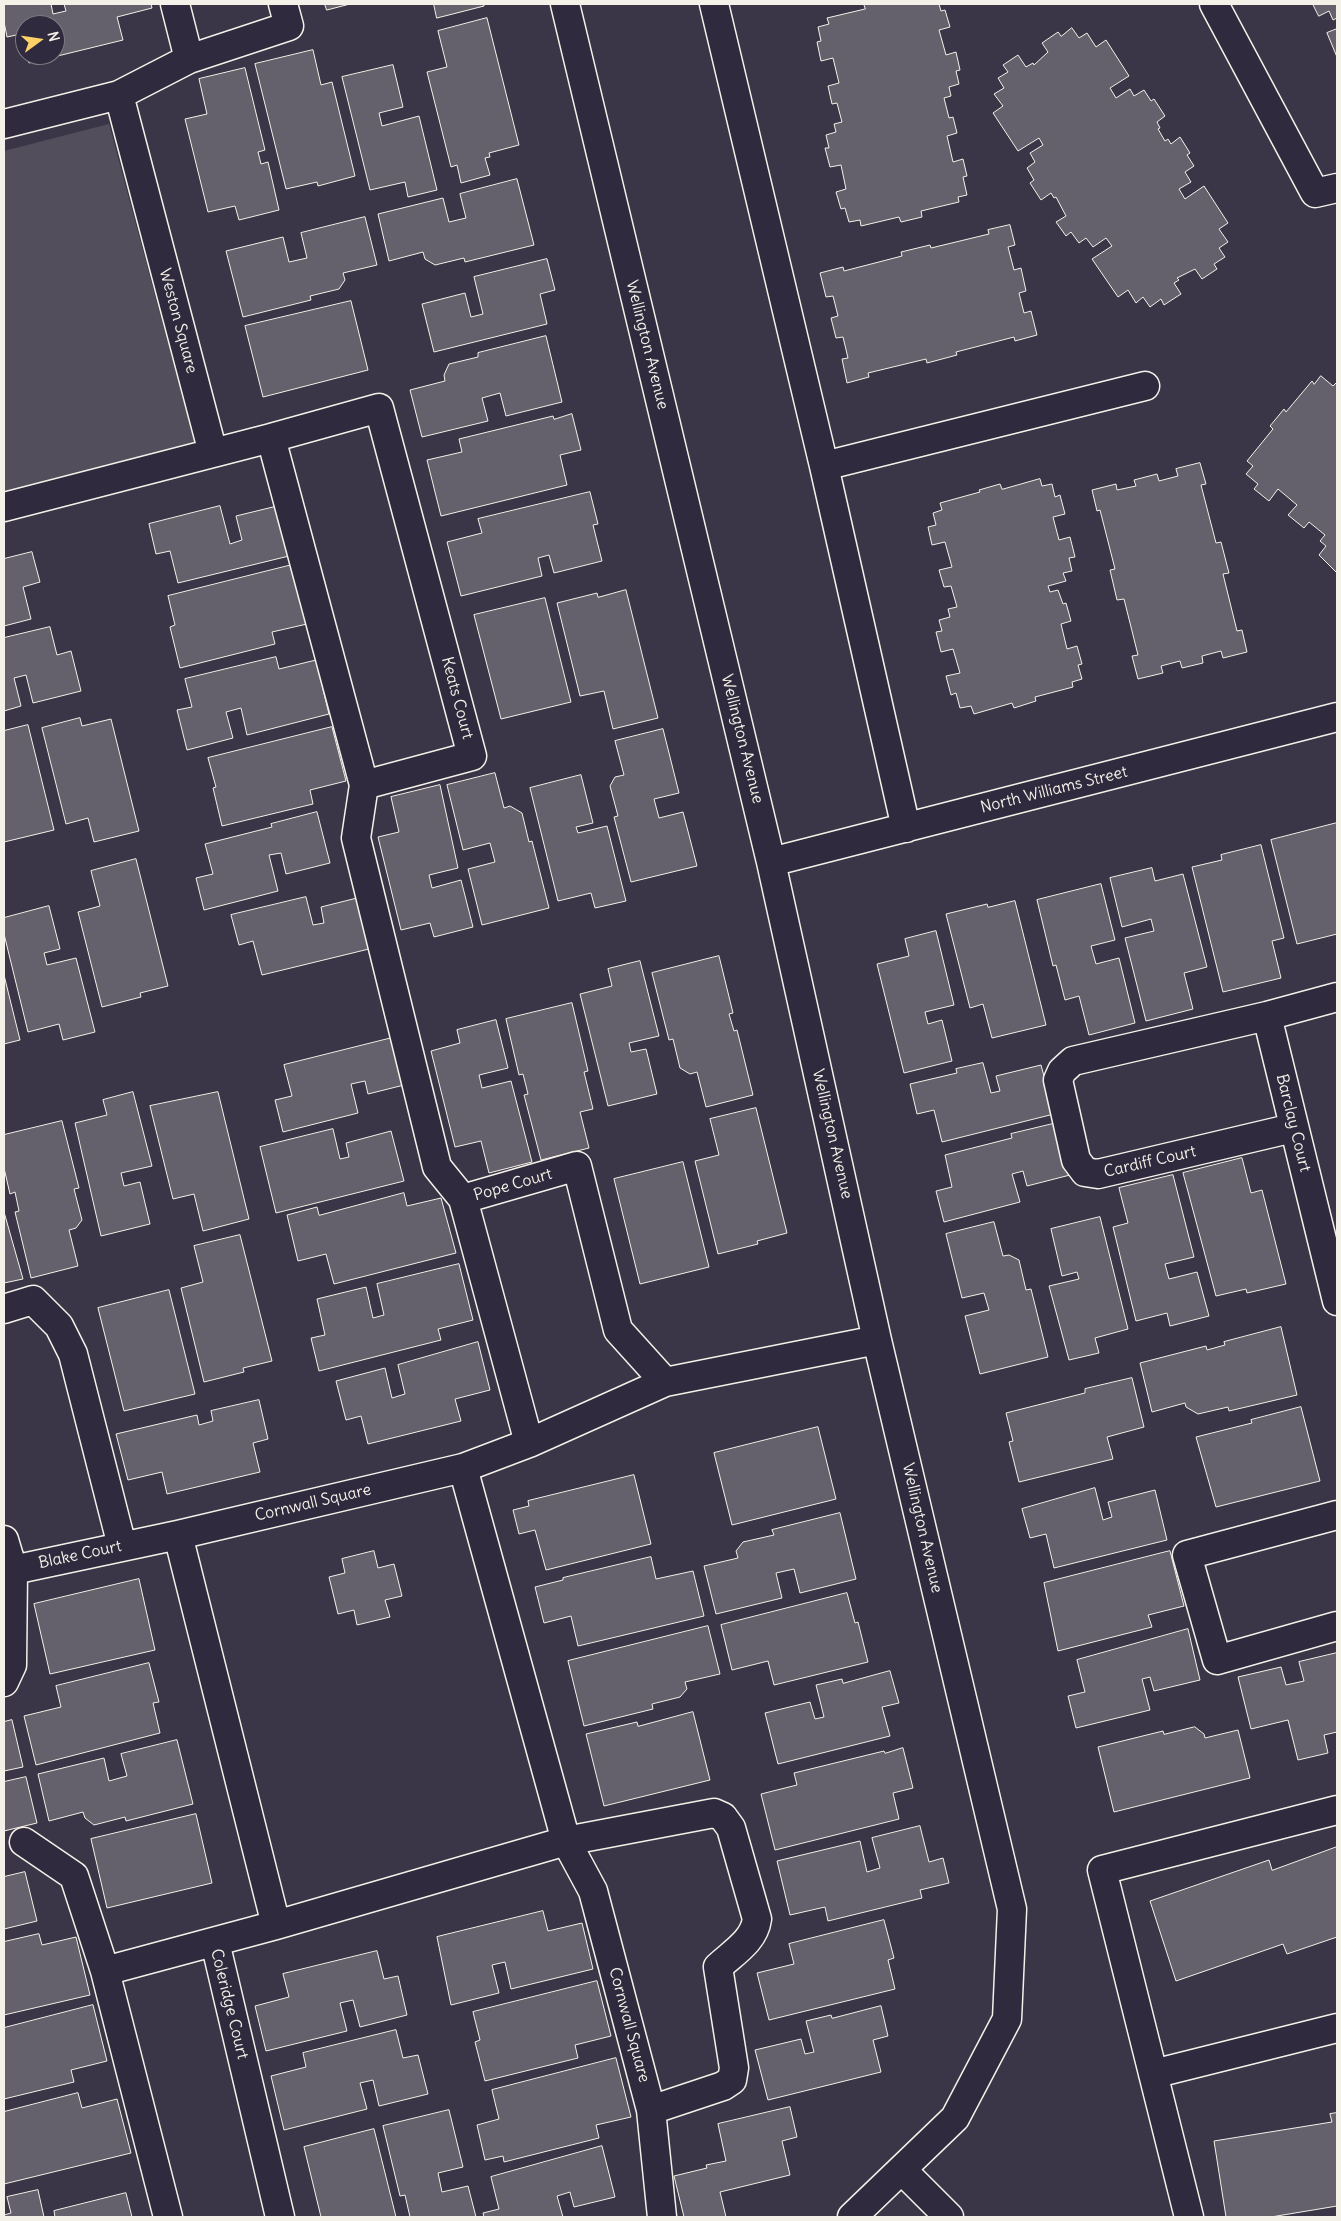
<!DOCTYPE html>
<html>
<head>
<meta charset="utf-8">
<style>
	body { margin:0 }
	#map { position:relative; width:1341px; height:2221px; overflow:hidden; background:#3b3647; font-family:Delius,sans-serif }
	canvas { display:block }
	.frame { position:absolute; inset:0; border:5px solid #f4f1e8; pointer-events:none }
	.north { position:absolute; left:15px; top:15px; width:50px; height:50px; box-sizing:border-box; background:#2f2a3d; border:1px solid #7e7a81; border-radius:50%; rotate:76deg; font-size:14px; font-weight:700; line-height:20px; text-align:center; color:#f4f1e8 }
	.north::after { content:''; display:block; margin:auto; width:18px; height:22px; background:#ffd166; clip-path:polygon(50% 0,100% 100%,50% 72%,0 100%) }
</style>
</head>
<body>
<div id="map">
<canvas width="1341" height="2221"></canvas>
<div class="frame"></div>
<div class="north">N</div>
</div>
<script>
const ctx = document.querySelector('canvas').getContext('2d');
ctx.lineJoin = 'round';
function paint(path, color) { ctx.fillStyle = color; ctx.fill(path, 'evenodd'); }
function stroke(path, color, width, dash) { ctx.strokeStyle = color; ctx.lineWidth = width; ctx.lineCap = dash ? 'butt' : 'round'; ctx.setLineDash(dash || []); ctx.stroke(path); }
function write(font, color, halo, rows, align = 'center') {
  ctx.font = font + ' Delius,sans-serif'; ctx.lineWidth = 5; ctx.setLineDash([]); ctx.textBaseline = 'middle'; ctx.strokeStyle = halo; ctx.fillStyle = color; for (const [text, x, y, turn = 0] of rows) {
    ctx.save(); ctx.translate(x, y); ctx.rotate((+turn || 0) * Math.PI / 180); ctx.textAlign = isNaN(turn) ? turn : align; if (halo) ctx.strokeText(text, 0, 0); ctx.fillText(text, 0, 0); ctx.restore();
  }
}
const green = new Path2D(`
	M109 124 196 448 4 496V151Z`);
const building = new Path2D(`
	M4 4H51L53 14 66 11 64 4H151L152 8 117 17 123 40 29 63 27 55H55V25H25V48L21 34 7 37 4 22Z
	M325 4H350L327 10Z
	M434 4H484V6L437 18Z
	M864 4H939L941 11 945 10 950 27 939 30 946 55 956 52 960 70 956 71 959 84 949 87 951 96 944 98 949 118 953 117 957 133 947 136 953 162 963 159 967 176 963 177 967 195 958 197 959 202 921 211 922 217 901 222 899 217 861 226 860 220 849 222 845 208 841 209 836 192 846 189 841 165 830 167 825 148H829L826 135 836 132 834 124 842 122 837 103 832 104 828 86 839 83 833 58 821 61 817 42 821 41 818 27 829 24 827 18 865 9Z
	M1313 4H1337V18L1333 20 1329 11 1319 16Z
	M487 18 519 145 489 153 490 157 485 158 490 175 461 183 457 165 451 167 427 72 447 67 438 31Z
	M1072 28 1079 38 1087 33 1096 47 1106 40 1129 76 1110 88 1116 98 1130 89 1134 96 1144 90 1151 101 1154 99 1165 116 1157 122 1160 128 1158 129 1165 141 1168 139 1171 144 1180 137 1190 153 1187 155 1194 166 1185 172 1191 182 1179 189 1185 199 1204 186 1228 223 1219 229 1228 242 1219 248 1225 257 1214 264 1217 269 1202 279 1195 269 1177 278 1179 280 1174 283 1181 294 1164 305 1161 299 1150 307 1143 297 1136 303 1128 290 1118 297 1092 259 1112 246 1106 238 1093 247 1086 238 1079 243 1071 232 1066 236 1056 222 1066 216 1056 197 1054 198 1051 193 1041 200 1030 183 1034 180 1027 168 1035 162 1030 153 1043 145 1039 138 1018 151 993 113 1003 106 994 94 1004 88 998 78 1008 72 1003 65 1018 55 1026 67 1033 63 1034 65 1048 52 1042 43 1058 32 1061 36Z
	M1337 29V57L1327 33Z
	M313 50 321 85 332 82 355 176 318 186 317 182 286 189 255 64Z
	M393 65 403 107 379 113 382 126 419 116 437 190 408 197 405 182 370 190 342 77Z
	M245 68 265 150 258 152 261 164 268 162 279 210 239 220 235 206 208 212 185 119 207 114 199 79Z
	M517 179 534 245 465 262 464 258 435 265 425 259 423 252 389 261 378 214 443 198 449 222 466 218 460 194Z
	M365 217 377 265 343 273 345 280 339 289 310 296 311 300 243 317 226 251 283 237 289 262 307 258 301 233Z
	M1010 225 1015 245 1008 247 1014 270 1021 268 1026 291 1019 293 1024 313 1031 311 1037 335 1015 341 1014 337 956 352 957 355 927 363 926 359 868 373 869 377 847 383 842 359 848 358 843 337 836 338 831 318 838 316 833 296 826 297 820 273 843 267 844 271 902 256 901 252 930 245 931 248 989 234 988 230Z
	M547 259 555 290 540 294 547 324 434 352 422 304 465 293 471 317 483 314 474 277Z
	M351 301 368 370 263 397 245 326Z
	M546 336 562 402 506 416 500 393 482 398 488 421 422 437 410 390 445 381 444 375 449 364 478 357V353Z
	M1321 376 1333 386 1337 382V573L1319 555 1326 546 1320 541 1325 535 1309 522 1304 528 1288 515 1297 505 1278 489 1269 501 1254 489 1258 484 1246 474 1253 466 1247 461 1273 429 1270 426 1284 409 1286 412 1312 381 1314 384Z
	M572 414 581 450 560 455 567 485 441 516 427 460 462 452 459 439 553 416 554 419Z
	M1200 463 1206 484 1201 485 1216 543 1221 542 1229 573 1223 574 1237 631 1242 630 1247 652 1223 658 1221 651 1202 656 1203 663 1182 668 1180 661 1161 666 1163 673 1138 679 1132 656 1138 655 1124 599 1117 600 1110 570 1115 569 1100 510 1097 511 1092 490 1116 484 1117 490 1136 486 1134 480 1157 474 1159 481 1178 476 1176 469Z
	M1040 479 1042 486 1052 484 1055 497 1060 495 1065 514 1053 517 1059 540 1070 537 1075 557 1069 558 1072 571 1063 573 1066 581 1048 586 1050 592 1058 590 1063 604 1066 603 1071 621 1061 624 1067 649 1077 646 1082 664 1078 665 1082 679 1072 682 1073 687 1035 697 1036 701 1014 708 1012 703 974 714 971 706 960 708 956 693 951 695 946 676 960 673 953 649 941 652 936 632 942 631 939 620 950 617 948 609 957 607 951 586 944 587 939 570 952 567 945 542 932 545 928 527 936 525 933 513 942 510 940 503 980 492 979 490 1000 484 1002 489Z
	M590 492 598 524 593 525 602 561 554 573 549 555 538 558 542 576 461 596 447 542 482 533 478 519Z
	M220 506 230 544 242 540 236 516 277 506 289 556 178 583 170 551 156 554 149 524Z
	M32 552 40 582 23 587 31 619 4 626V559Z
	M292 565 307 624 272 632 275 644 180 668 170 627 175 625 168 596Z
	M626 590 658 718 613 729 604 691 580 696 557 603 597 593 598 597Z
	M545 598 571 702 501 719 474 615Z
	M50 627 57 655 71 651 81 691 33 703 26 675 14 678 21 706 4 711V638Z
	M276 657 279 669 316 660 329 714 247 735 241 708 226 712 233 738 187 750 177 710 192 707 185 679Z
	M80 718 82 726 111 719 139 831 94 842 88 818 66 824 42 728Z
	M28 725 54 830 4 842V731Z
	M332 727 346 781 310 790 313 804 222 826 213 788 216 787 208 758Z
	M663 729 679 793 654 799 659 818 683 812 697 866 631 882 614 817 618 816 610 786 615 777 624 775 615 741Z
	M495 773 504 808 510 806 522 813 529 842 532 841 549 908 482 925 468 869 495 862 490 843 463 850 447 785Z
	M581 775 593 823 576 827 578 833 607 826 626 901 595 908 591 893 558 901 530 788Z
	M440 785 458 868 429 875 432 888 461 880 473 927 434 937 430 923 401 930 378 837 399 832 391 797Z
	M317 812 330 863 286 874 281 853 269 855 278 891 204 910 196 878 213 874 205 844 272 827 271 824Z
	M1337 823V934L1297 944 1271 840Z
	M1261 845 1284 938 1272 941 1281 978 1223 992 1192 867 1222 860 1221 855Z
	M136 859 168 986 140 993 141 997 102 1007 78 912 100 906 91 871Z
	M1152 868 1155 881 1183 874 1207 967 1184 973 1193 1009 1146 1021 1125 938 1154 931 1151 919 1122 927 1110 878Z
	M1101 884 1115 940 1091 946 1096 964 1119 958 1135 1023 1089 1035 1079 996 1065 1000 1056 965 1053 966 1037 900Z
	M306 897 313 925 324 923 321 907 361 897 373 948 262 975 253 941 239 945 231 915Z
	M1015 901 1046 1025 992 1038 983 1004 970 1008 946 914 987 904 988 907Z
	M49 906 60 949 44 953 47 965 76 958 95 1032 63 1040 59 1024 28 1032 4 934V918Z
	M936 931 954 1005 925 1012 928 1024 942 1020 952 1061 904 1073 877 964 909 956 905 939Z
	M719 956 733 1013 729 1014 734 1031 737 1030 753 1095 706 1107 697 1072 690 1074 680 1068 673 1039 669 1040 652 973Z
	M640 961 659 1036 629 1043 631 1052 646 1049 657 1094 608 1106 580 994 612 986 608 969Z
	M4 975 20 1040 4 1044Z
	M572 1003 588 1071 584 1072 593 1109 580 1112 589 1148 541 1160 524 1095 528 1094 523 1074 519 1075 506 1019Z
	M496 1020 508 1068 479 1075 482 1088 511 1081 532 1162 489 1173 481 1141 455 1147 431 1051 460 1043 457 1030Z
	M396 1037 408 1084 368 1094 365 1081 351 1084 358 1113 283 1132 275 1100 292 1096 284 1065Z
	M983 1063 991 1093 1000 1091 996 1076 1041 1065 1054 1114 942 1142 934 1110 917 1114 910 1084 957 1073 956 1069Z
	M133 1092 152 1166 121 1173 124 1186 140 1182 150 1224 101 1236 75 1123 107 1115 103 1100Z
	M218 1092 249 1219 203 1231 194 1194 173 1199 150 1106Z
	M756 1108 787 1233 757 1241 758 1244 718 1254 695 1161 719 1155 710 1119Z
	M62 1121 79 1188 74 1189 82 1220 76 1228 69 1230 78 1266 31 1278 15 1212 19 1211 15 1192 10 1194 4 1168V1135Z
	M1057 1123 1070 1175 1027 1186 1023 1171 1012 1174 1020 1202 944 1222 936 1191 952 1187 945 1155 1012 1138 1011 1134Z
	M333 1129 340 1159 349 1157 346 1143 391 1131 404 1181 276 1213 260 1147Z
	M1242 1158 1251 1193 1262 1190 1286 1284 1247 1293 1246 1289 1216 1296 1183 1173Z
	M683 1162 709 1267 640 1284 614 1179Z
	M1173 1175 1194 1257 1165 1264 1169 1279 1197 1272 1209 1316 1170 1326 1167 1313 1136 1321 1113 1227 1128 1223 1119 1188Z
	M404 1193 407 1206 441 1198 456 1253 334 1284 326 1254 298 1261 287 1215 317 1207 319 1215Z
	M4 1212 23 1279 4 1283Z
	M1100 1217 1128 1329 1095 1338 1099 1353 1069 1360 1049 1286 1079 1279 1077 1272 1062 1276 1051 1229Z
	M994 1222 1003 1256 1009 1255 1019 1260 1026 1290 1031 1289 1048 1357 980 1374 965 1316 989 1310 984 1293 962 1298 946 1234Z
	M240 1235 272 1361 243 1368 244 1372 204 1382 181 1288 203 1282 194 1246Z
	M459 1264 473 1320 438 1329 441 1340 319 1371 311 1338 325 1335 317 1299 366 1287 373 1318 384 1315 377 1284Z
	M169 1290 195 1394 124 1411 98 1308Z
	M1281 1327 1297 1395 1229 1411 1228 1407 1198 1414 1186 1407 1185 1403 1152 1412 1140 1363 1206 1346 1207 1350 1225 1345 1224 1342Z
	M478 1342 490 1390 455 1399 461 1421 368 1444 361 1416 346 1420 336 1381 385 1368 392 1398 405 1394 398 1365Z
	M1132 1378 1144 1427 1107 1437 1113 1459 1019 1482 1009 1442 1013 1441 1006 1413 1085 1393V1389Z
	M259 1400 268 1439 253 1443 260 1472 167 1494 162 1472 128 1480 116 1434 197 1415 199 1425 213 1421 211 1411Z
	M1301 1407 1320 1481 1216 1507 1196 1437 1252 1423 1251 1420Z
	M818 1427 836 1499 732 1525 714 1453Z
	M634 1475 651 1544 546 1570 535 1530 519 1534 513 1510 529 1506 528 1501Z
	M1095 1488 1103 1520 1112 1517 1108 1502 1155 1490 1167 1540 1054 1568 1046 1534 1030 1538 1022 1509Z
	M840 1513 856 1579 800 1593 794 1569 776 1573 782 1598 716 1614 704 1566 738 1558 736 1551 743 1542 774 1535 772 1530Z
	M374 1551 378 1568 394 1564 402 1596 385 1600 390 1617 357 1625 354 1610 338 1614 329 1577 345 1573 342 1559Z
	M1170 1551 1184 1606 1148 1615 1152 1627 1058 1651 1044 1583Z
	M651 1557 656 1579 693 1571 704 1616 578 1646 571 1616 544 1623 535 1587 563 1580V1578Z
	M139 1579 155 1650 50 1674 34 1604Z
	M847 1593 855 1623 858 1622 868 1662 774 1685 768 1661 732 1670 721 1625Z
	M708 1626 720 1674 685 1682 687 1689 680 1697 652 1704 653 1709 584 1726 568 1661Z
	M1188 1629 1200 1680 1154 1691 1150 1677 1142 1679 1150 1710 1076 1728 1068 1696 1085 1692 1077 1660Z
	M1337 1653V1732L1324 1735 1328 1753 1298 1760 1288 1720 1251 1729 1238 1677 1281 1667 1286 1685 1304 1681 1299 1662Z
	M149 1663 159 1702 153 1703 160 1733 36 1765 24 1716 61 1707 56 1686Z
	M890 1671 899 1703 882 1707 890 1736 778 1764 765 1713 810 1702 815 1719 824 1717 816 1685 842 1679 843 1683Z
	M693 1712 710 1780 604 1806 586 1734 637 1722 638 1726Z
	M12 1720 23 1767 4 1771V1722Z
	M1195 1727 1204 1734 1205 1738 1238 1730 1250 1778 1114 1812 1098 1747 1163 1731 1164 1734Z
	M177 1740 193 1804 126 1821 125 1817 94 1825 85 1818 83 1812 49 1821 38 1774 104 1758 109 1781 127 1776 121 1754Z
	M903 1748 913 1788 893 1793 899 1819 775 1850 761 1794 797 1785 794 1773 884 1751 885 1753Z
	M26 1777 37 1823 4 1831V1782Z
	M196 1814 212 1883 107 1908 91 1839Z
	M920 1826 929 1862 943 1858 949 1883 920 1890 922 1898 828 1921 825 1907 790 1915 777 1861 860 1841 867 1872 880 1868 872 1838Z
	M1337 1847V1937L1287 1954 1283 1944 1176 1981 1150 1901 1269 1860 1272 1870Z
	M25 1872 37 1921 4 1929V1877Z
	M543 1911 548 1931 582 1923 593 1969 511 1989 505 1962 492 1965 499 1993 451 2005 437 1937Z
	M884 1920 894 1958 888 1960 895 1989 769 2020 757 1973 794 1964 789 1944Z
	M39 1934 42 1945 76 1937 90 1995 4 2015V1942Z
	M377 1951 384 1979 398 1976 407 2015 360 2027 353 2000 340 2003 347 2031 266 2051 255 2006 289 1997 283 1974Z
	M597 1981 611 2036 575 2045 578 2058 485 2081 475 2042 480 2040 473 2012Z
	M93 2005 107 2061 71 2070 74 2082 4 2099V2028Z
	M881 2006 888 2036 873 2040 881 2072 768 2100 755 2050 801 2039 805 2054 814 2052 806 2021 831 2015 832 2018Z
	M396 2030 403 2058 418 2055 428 2094 379 2106 373 2080 360 2083 367 2109 284 2130 271 2076 306 2067 303 2053Z
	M616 2058 631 2117 596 2125 599 2138 504 2162 503 2156 485 2160 477 2125 499 2119 492 2090Z
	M78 2093 82 2108 117 2099 131 2153 4 2184V2112Z
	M790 2107 797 2137 782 2141 790 2175 720 2192 726 2217H684L674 2176 707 2168 706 2165 726 2161 718 2124Z
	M449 2110 463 2167 438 2173 442 2192 468 2186 476 2217H410L405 2195 400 2196 383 2126Z
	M1337 2113V2206L1271 2217H1226L1214 2141 1332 2122 1330 2114Z
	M374 2129 396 2217H321L304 2147Z
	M602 2146 615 2197 574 2207 570 2192 557 2196 563 2217H484L483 2213 499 2209 491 2177Z
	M38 2190 44 2217H4V2215L11 2213 7 2197Z
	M126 2193 132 2217H55L54 2211Z`);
const minor = new Path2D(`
	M175 4 189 59
	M565 4 771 862 877 1340 1012 1909 1007 2019 955 2118 852 2217
	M714 4 824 466 1145 386
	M1214 4 1315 193 1337 188
	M119 95 213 453
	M4 124 119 95 189 59 289 26 283 4
	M824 466 906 828
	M4 507 271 438
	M364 785 472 756 379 408 271 438 364 785 356 838 437 1167 463 1199
	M771 862 1337 717
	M1267 1016 1337 1301
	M1293 1128 1098 1174 1085 1172 1076 1160 1058 1080 1062 1071 1073 1061 1267 1016 1337 997
	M4 1309 33 1300 59 1326 73 1354 122 1546
	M529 1443 463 1199 577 1166 618 1330 665 1382
	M463 1468 566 1841 593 1891 651 2110 662 2217
	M1337 1515 1187 1555 1217 1660 1337 1626
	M178 1535 276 1925
	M4 1540 13 1570 12 1665 4 1682
	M13 1570 178 1535 463 1468 529 1443 665 1382 877 1340
	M24 1842 74 1876 105 1971
	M215 1942 280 2217
	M1153 2074 1337 2028
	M902 2170 949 2217
	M168 2217 105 1971 276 1925 566 1841 714 1813 723 1817 731 1828 757 1919C754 1941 734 1952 718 1967L734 2068 732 2080 723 2086 651 2110
	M1189 2217 1102 1870 1337 1810`);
const streetNames = [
	["Weston Square",178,321,75],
	["Wellington Avenue",647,345,76],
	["Keats Court",457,698,75],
	["Wellington Avenue",742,739,76],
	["North Williams Street",1054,790,-14],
	["Barclay Court",1293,1123,76],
	["Wellington Avenue",832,1134,77],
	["Cardiff Court",1150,1162,-13],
	["Pope Court",513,1185,-16],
	["Cornwall Square",313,1503,-13],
	["Wellington Avenue",922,1528,77],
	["Blake Court",80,1555,-12],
	["Coleridge Court",229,2004,76],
	["Cornwall Square",629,2025,75]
];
paint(green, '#534e5c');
paint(building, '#65616c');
stroke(building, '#f4f1e8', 1);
stroke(minor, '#f4f1e8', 31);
stroke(minor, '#2f2a3d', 28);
write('16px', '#f4f1e8', '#2f2a3d', streetNames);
</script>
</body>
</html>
